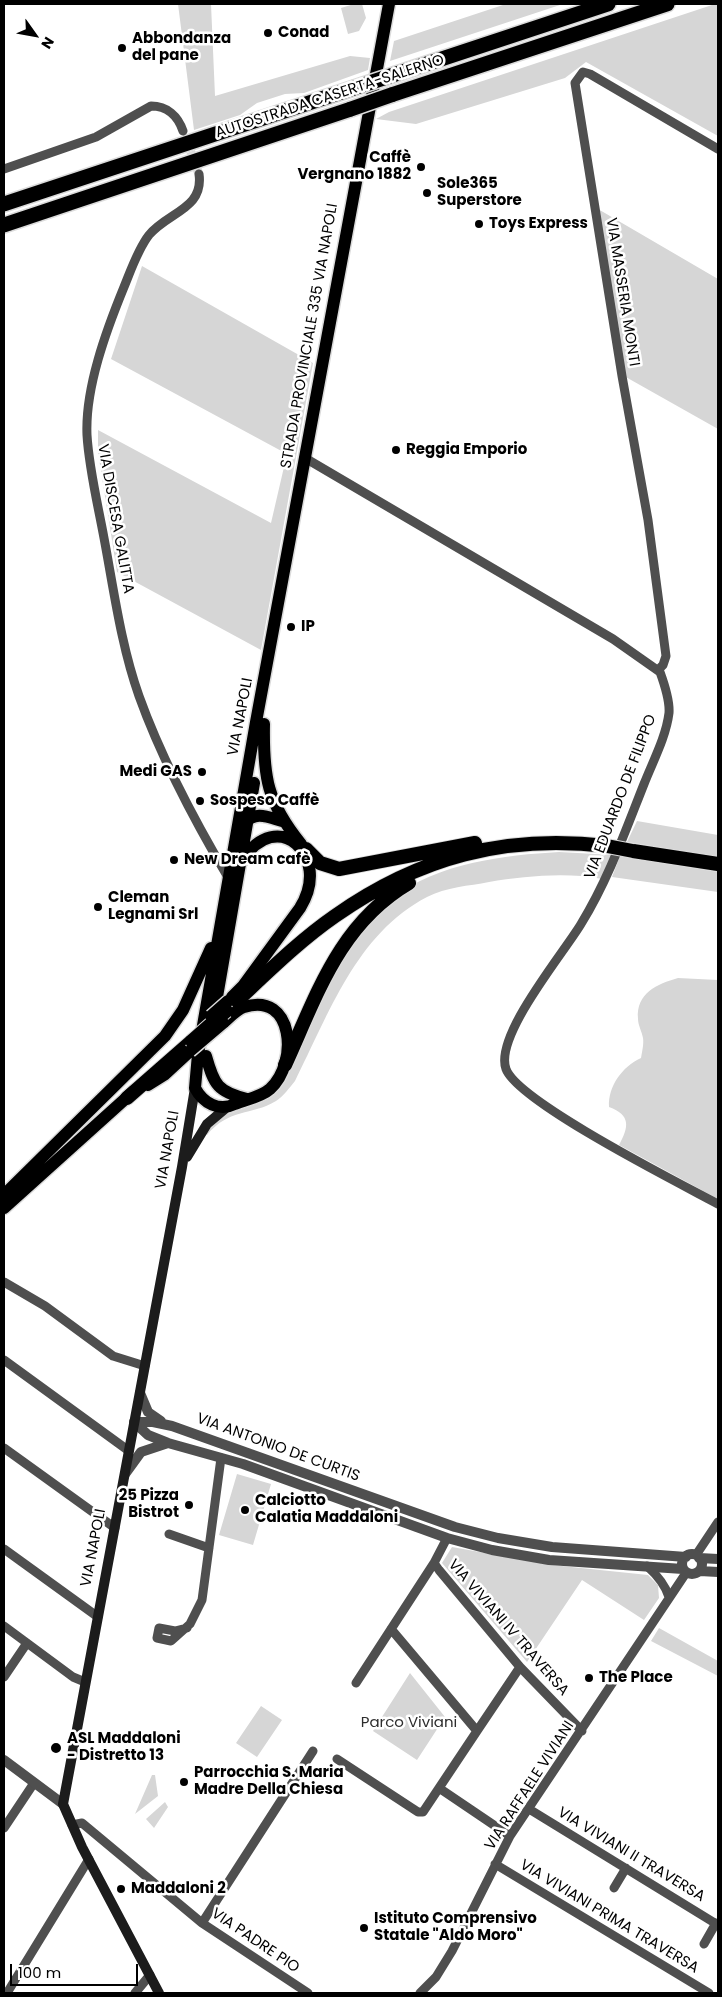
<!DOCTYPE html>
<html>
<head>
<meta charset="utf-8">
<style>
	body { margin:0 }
	#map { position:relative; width:722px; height:1997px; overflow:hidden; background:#fff; font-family:Poppins,sans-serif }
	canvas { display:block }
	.frame { position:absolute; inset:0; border:5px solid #000; pointer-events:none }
	.north { position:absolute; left:10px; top:10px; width:50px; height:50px; -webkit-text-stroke:4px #fff; paint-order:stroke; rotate:122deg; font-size:14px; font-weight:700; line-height:20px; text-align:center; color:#000 }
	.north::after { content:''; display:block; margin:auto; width:18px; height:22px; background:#000; clip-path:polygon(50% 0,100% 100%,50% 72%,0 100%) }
	.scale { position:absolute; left:10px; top:1964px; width:128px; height:22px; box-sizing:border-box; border:2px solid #000; border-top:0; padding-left:6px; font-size:15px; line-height:18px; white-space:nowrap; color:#000; -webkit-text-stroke:4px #fff; paint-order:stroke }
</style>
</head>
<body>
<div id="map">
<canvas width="722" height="1997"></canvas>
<div class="frame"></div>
<div class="north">N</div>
<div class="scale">100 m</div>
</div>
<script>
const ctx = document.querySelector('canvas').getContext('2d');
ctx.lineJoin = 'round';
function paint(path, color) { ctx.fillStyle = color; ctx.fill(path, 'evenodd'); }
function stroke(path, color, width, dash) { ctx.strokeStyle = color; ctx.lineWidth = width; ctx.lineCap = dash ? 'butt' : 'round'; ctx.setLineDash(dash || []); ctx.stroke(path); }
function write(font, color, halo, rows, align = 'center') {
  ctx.font = font + ' Poppins,sans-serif'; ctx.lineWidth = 5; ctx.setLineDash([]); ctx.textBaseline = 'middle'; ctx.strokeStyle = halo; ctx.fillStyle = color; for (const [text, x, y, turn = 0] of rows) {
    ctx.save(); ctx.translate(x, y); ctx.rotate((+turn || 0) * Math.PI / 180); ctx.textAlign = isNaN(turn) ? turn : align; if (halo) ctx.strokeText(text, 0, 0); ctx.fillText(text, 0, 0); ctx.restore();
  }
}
const green = new Path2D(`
	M178 4H211L215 96 350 56 370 58 368 70 304 93 285 94 257 103 240 115 194 130Z
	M354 4H362L366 18 359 31 348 34 341 8Z
	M506 4H563L390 61 394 41Z
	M715 4H718V136L586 62 565 78 416 124 376 119 389 112Z
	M598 209 718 279V429L624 376Z
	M142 266 313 363 261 650 117 572 98 452V430L271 523 287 454 111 359Z
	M637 821 718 835V857L627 842Z
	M559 852 614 855 602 879C567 872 525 876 489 882 469 886 446 887 427 897 356 934 329 1014 295 1081 289 1088 284 1096 276 1101 251 1116 229 1108 207 1135L205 1133 225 1113 266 1098C300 1034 335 943 393 898 437 863 505 855 559 852Z
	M620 856 718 872V892L612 877Z
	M678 978 718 980V1199L619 1145C629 1127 631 1115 609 1107 608 1086 622 1067 641 1058 642 1052 644 1044 643 1038 642 1032 638 1025 638 1019 636 993 657 984 678 978Z
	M237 1474 271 1484 253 1545 219 1535Z
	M452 1547 552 1565 648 1575 658 1585 659 1598 644 1620 582 1580 527 1662 442 1563Z
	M659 1628 718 1661V1676L651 1641Z
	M410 1673 445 1717 417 1760 373 1731Z
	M261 1706 282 1720 257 1757 236 1743Z
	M152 1775H155L158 1796 135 1814Z
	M165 1802 168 1807 154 1828 146 1819Z`);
const minorTunnel = new Path2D(`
	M186 139 199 174`);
const minor = new Path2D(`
	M4 169 96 137 151 106C167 106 178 116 183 131
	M199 174C204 209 168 212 149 235 138 249 131 270 124 287 106 331 85 388 87 435 89 469 98 505 104 538 114 591 121 645 139 696 162 760 194 820 229 879
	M305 458 613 639 660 672C664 683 670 700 669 713 666 737 653 761 644 784 625 832 608 880 581 924 563 954 494 1036 506 1069 518 1102 681 1184 718 1204
	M658 670 663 665 666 656 648 520 622 376 575 83 583 72 590 74 718 149
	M4 1282 45 1306 113 1356 145 1366
	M4 1360 129 1451
	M4 1448 115 1528
	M169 1534 209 1548
	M447 1538 434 1563 439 1570 520 1667 582 1731
	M4 1549 98 1617
	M696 1555 718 1522
	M647 1566C657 1575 665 1584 669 1597
	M4 1626 73 1677 85 1682
	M187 1628 175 1631 159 1628 157 1638 171 1641 190 1624 202 1600 221 1458
	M4 1677 27 1643
	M356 1683 434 1563
	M477 1731 520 1667
	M337 1759 418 1812H423L477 1731 391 1629
	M439 1788 510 1836
	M529 1809 718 1925
	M72 1825 82 1823 202 1923 308 1993
	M4 1828 34 1783
	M495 1864 709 1993
	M614 1888 626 1868
	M202 1923 313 1751
	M704 1944 716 1923
	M7 1993 89 1859
	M135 1993 150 1975
	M420 1993 436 1977 452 1951 510 1836 686 1573`);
const tertiary = new Path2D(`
	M140 1393 148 1412 161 1421
	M134 1422 148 1435 168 1443 243 1464 447 1538 492 1550 549 1560 683 1569
	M134 1422H153L172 1426 455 1527 498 1538 552 1547 686 1557
	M125 1474 141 1452 168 1443
	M682 1564a10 10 0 1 1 20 0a10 10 0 1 1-20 0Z
	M699 1558 718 1559
	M700 1571 718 1572
	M4 1760 63 1804`);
const secondary = new Path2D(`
	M187 1157 207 1124 226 1108
	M159 1993 82 1847 63 1804 182 1167 195 1088`);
const primary = new Path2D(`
	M264 724C263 777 267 802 301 844
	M244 824C255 810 268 817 282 821
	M232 997 243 986 300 908C333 855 276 806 243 860
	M213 1020 254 783
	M206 1056C214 1085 218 1092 247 1099
	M148 1085 164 1075 190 1051
	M195 1088 198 1054 256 722 389 4
	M195 1088C203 1103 219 1112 235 1104 247 1099 261 1097 270 1089 299 1063 294 991 244 1007 236 1010 229 1018 223 1023
	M4 1195 165 1036 183 1010 211 948
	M4 1208 134 1091`);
const trunk = new Path2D(`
	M306 849 320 863 339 869 475 843
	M633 851 718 864
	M226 1011C261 979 296 943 335 916 419 857 505 834 607 846
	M285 1065C317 995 339 924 409 883
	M127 1098 192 1041`);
const motorway = new Path2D(`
	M396 74 608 4
	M391 95 667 4
	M4 204 354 88
	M4 225 351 109`);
const primaryBridge = new Path2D(`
	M211 1016 228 1001
	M190 1051 223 1023`);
const trunkBridge = new Path2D(`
	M607 846 633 851
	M192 1041 226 1011`);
const motorwayBridge = new Path2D(`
	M354 88 396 74
	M351 109 391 95`);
const markers = [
	[268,33,5,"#000"],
	[122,48,5,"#000"],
	[421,167,5,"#000"],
	[427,193,5,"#000"],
	[479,224,5,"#000"],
	[396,450,5,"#000"],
	[291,627,5,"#000"],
	[202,772,5,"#000"],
	[200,801,5,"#000"],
	[174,860,5,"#000"],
	[98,907,5,"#000"],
	[189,1505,5,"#000"],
	[245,1510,5,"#000"],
	[589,1678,5,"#000"],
	[56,1748,6,"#000"],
	[184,1782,5,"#000"],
	[121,1889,5,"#000"],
	[364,1928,5,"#000"]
];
const poiNames = [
	["Conad",278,33],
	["Abbondanza",132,39],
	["del pane",132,56],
	["Caffè",411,158,"right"],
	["Vergnano 1882",411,175,"right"],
	["Sole365",437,184],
	["Superstore",437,201],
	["Toys Express",489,224],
	["Reggia Emporio",406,450],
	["IP",301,627],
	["Medi GAS",192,772,"right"],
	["Sospeso Caffè",210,801],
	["New Dream cafè",184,860],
	["Cleman",108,898],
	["Legnami Srl",108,915],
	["25 Pizza",179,1496,"right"],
	["Bistrot",179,1513,"right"],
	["Calciotto",255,1501],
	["Calatia Maddaloni",255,1518],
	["The Place",599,1678],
	["ASL Maddaloni",67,1739],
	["- Distretto 13",67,1756],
	["Parrocchia S. Maria",194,1773],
	["Madre Della Chiesa",194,1790],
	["Maddaloni 2",131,1889],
	["Istituto Comprensivo",374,1919],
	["Statale \"Aldo Moro\"",374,1936]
];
const streetNames = [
	["AUTOSTRADA CASERTA-SALERNO",330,97,-18],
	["VIA MASSERIA MONTI",622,292,81],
	["STRADA PROVINCIALE 335 VIA NAPOLI",310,336,-80],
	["VIA DISCESA GALITTA",115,519,80],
	["VIA NAPOLI",241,717,-79],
	["VIA EDUARDO DE FILIPPO",621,797,-69],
	["VIA NAPOLI",168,1150,-80],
	["VIA ANTONIO DE CURTIS",278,1448,20],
	["VIA NAPOLI",94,1548,-79],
	["VIA VIVIANI IV TRAVERSA",508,1628,49],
	["VIA RAFFAELE VIVIANI",530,1786,-57],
	["VIA VIVIANI II TRAVERSA",631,1855,31],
	["VIA VIVIANI PRIMA TRAVERSA",609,1917,31],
	["VIA PADRE PIO",255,1941,34]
];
const parkNames = [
	["Parco Viviani",409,1723]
];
paint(green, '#d6d6d6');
stroke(minorTunnel, '#d9d9d9', 9, [9, 4.5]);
stroke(primary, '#dbdbdb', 15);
stroke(trunk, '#dbdbdb', 16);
stroke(motorway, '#dbdbdb', 18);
stroke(minor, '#4f4f4f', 9);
stroke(tertiary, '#4f4f4f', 10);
stroke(secondary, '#1c1c1c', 10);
stroke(primary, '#000', 12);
stroke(trunk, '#000', 14);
stroke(motorway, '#000', 15);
stroke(primaryBridge, '#dbdbdb', 15, []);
stroke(trunkBridge, '#dbdbdb', 16, []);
stroke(motorwayBridge, '#dbdbdb', 18, []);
stroke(primaryBridge, '#000', 12);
stroke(trunkBridge, '#000', 14);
stroke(motorwayBridge, '#000', 15);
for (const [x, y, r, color] of markers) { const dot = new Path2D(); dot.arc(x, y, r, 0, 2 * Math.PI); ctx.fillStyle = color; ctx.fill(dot); stroke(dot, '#fff', 2); }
write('bold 15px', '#000', '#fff', poiNames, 'left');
write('15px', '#000', '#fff', streetNames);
write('15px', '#2d2d2d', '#fff', parkNames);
</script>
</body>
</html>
